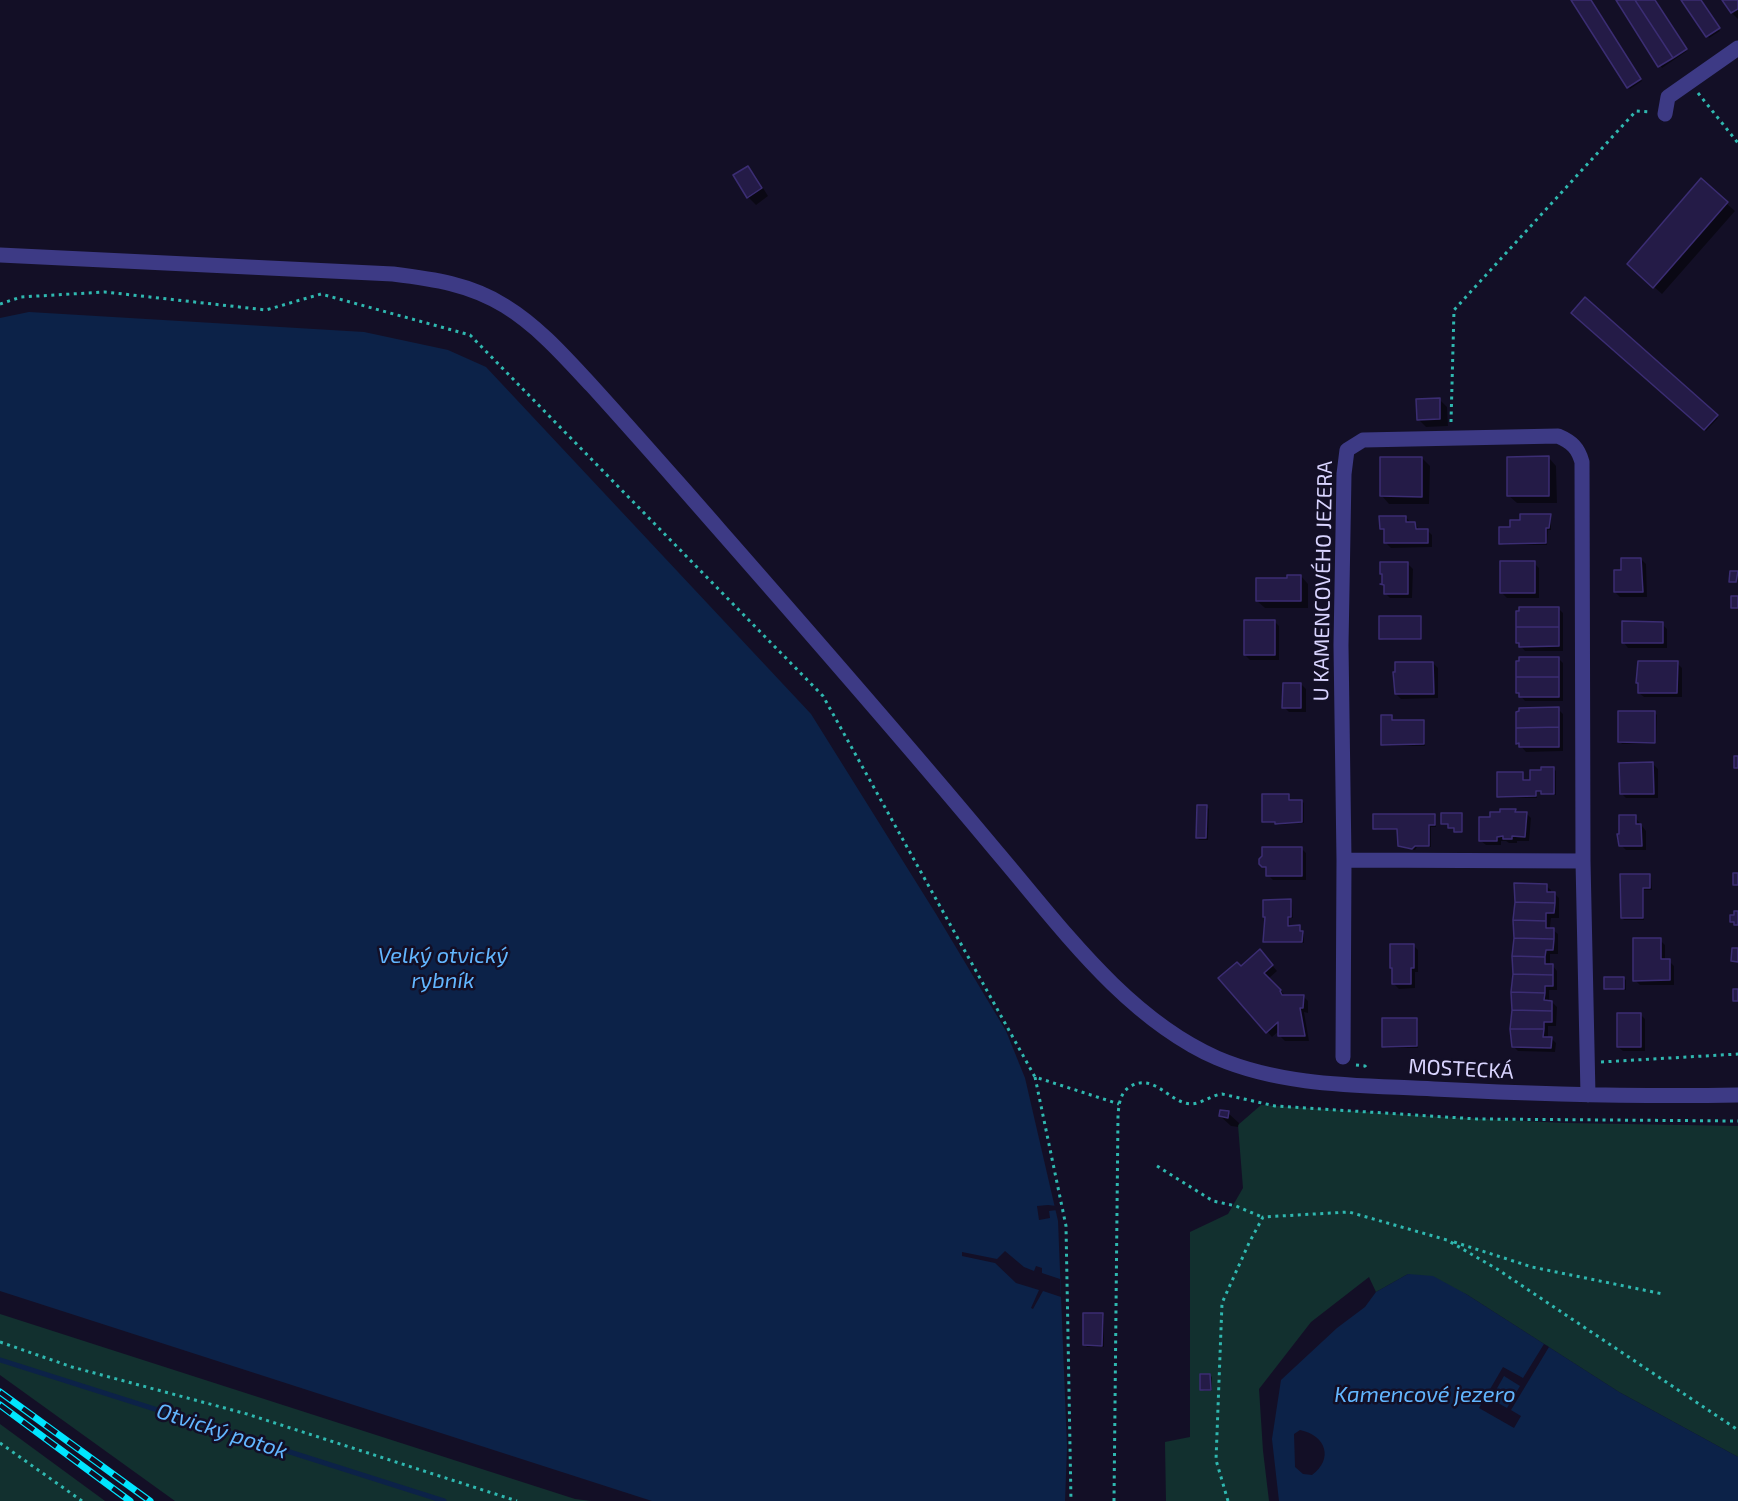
<!DOCTYPE html>
<html>
<head>
<meta charset="utf-8">
<style>
	body { margin:0 }
	canvas { display:block; background:#130f26 }
</style>
</head>
<body>
<canvas width="1738" height="1501"></canvas>
<script>
const ctx = document.querySelector('canvas').getContext('2d');
ctx.lineJoin = 'round';
function paint(path, color) { ctx.fillStyle = color; ctx.fill(path, 'evenodd'); }
function stroke(path, color, width, dash) { ctx.strokeStyle = color; ctx.lineWidth = width; ctx.lineCap = dash ? 'butt' : 'round'; ctx.setLineDash(dash || []); ctx.stroke(path); }
function write(font, color, halo, rows, align = 'center') {
  ctx.font = font + ' "Exo 2",sans-serif'; ctx.lineWidth = 5; ctx.setLineDash([]); ctx.textBaseline = 'middle'; ctx.strokeStyle = halo; ctx.fillStyle = color; for (const [text, x, y, turn = 0] of rows) {
    ctx.save(); ctx.translate(x, y); ctx.rotate((+turn || 0) * Math.PI / 180); ctx.textAlign = isNaN(turn) ? turn : align; if (halo) ctx.strokeText(text, 0, 0); ctx.fillText(text, 0, 0); ctx.restore();
  }
}
const green = new Path2D(`
	M1261 1105 1443 1117 1564 1123 1738 1126V1457L1619 1392 1466 1294 1408 1274 1376 1292 1369 1277 1311 1322 1259 1389 1263 1451 1269 1501H1166L1165 1442 1190 1437V1232L1228 1214 1243 1188 1238 1125Z
	M0 1314 575 1499 591 1501H175L0 1375Z
	M0 1424 105 1501H0Z`);
const water = new Path2D(`
	M29 312 364 332 448 350 486 367 811 714 936 914 1006 1031 1025 1078 1058 1221 1067 1447 1065 1501H652L0 1291V318Z
	M1408 1274 1433 1276 1466 1294 1619 1392 1738 1457V1501H1279L1272 1439 1281 1380 1337 1328 1365 1307 1376 1292ZM1300 1430C1326 1435 1334 1459 1312 1475L1303 1474 1295 1467 1294 1434Z`);
const pier = new Path2D(`
	M1048 1205 1057 1206V1210L1049 1211 1050 1218 1039 1220 1037 1206Z
	M1005 1251 1024 1267 1034 1271 1036 1266 1042 1268V1273L1060 1279 1061 1297 1043 1291 1033 1309 1031 1308 1039 1290 1016 1283 995 1263 962 1256V1252L997 1259Z
	M1544 1344 1549 1347 1511 1410 1521 1416 1514 1428 1479 1408 1503 1367 1523 1378ZM1504 1376 1520 1386 1507 1408 1491 1399Z`);
const shadow = new Path2D(`
	M1573 0H1590L1642 81 1630 89 1628 87Z
	M1618 0H1654L1687 51 1662 68Z
	M1683 0H1701L1720 31 1709 38Z
	M1724 0H1738V19L1732 13Z
	M748 168 755 175 768 196 756 205 748 197Z
	M1701 181 1735 211 1662 294 1636 271Z
	M1585 300 1718 418 1706 431 1573 313Z
	M1439 399 1447 407 1448 426 1426 427 1418 419Z
	M1422 458 1430 466 1429 504H1389L1382 496Z
	M1549 458 1556 466 1557 503H1517L1509 496Z
	M1549 515 1551 517V530H1548L1547 545H1503L1501 543 1512 528Z
	M1406 517 1411 523H1415L1420 531H1428L1432 535V547L1391 548 1386 543V532L1382 528Z
	M1641 559 1646 564 1647 597H1620L1615 592 1623 571Z
	M1534 563 1539 568V598H1507L1502 593Z
	M1408 564 1413 569 1412 598H1390L1385 593Z
	M1301 576 1308 584V608H1265L1257 601 1289 579Z
	M1558 608 1563 613V651H1525L1517 642Z
	M1420 617 1422 619V640H1383L1381 638Z
	M1275 622 1279 626V660H1250L1245 655Z
	M1662 624 1667 629V648H1628L1624 643Z
	M1558 658 1563 663V701H1525L1517 692Z
	M1433 663 1438 668V698L1401 699 1396 694Z
	M1677 663 1682 668V697H1644L1639 693Z
	M1301 684 1306 689V712H1289L1284 707Z
	M1558 709 1563 714V751L1526 752 1518 743Z
	M1655 713 1657 715 1656 744H1622L1620 742Z
	M1391 716 1394 721H1423L1425 723V746H1384L1382 744Z
	M1653 764 1658 769V798H1626L1621 793Z
	M1554 769 1556 771V795H1545L1542 792H1537V798H1500L1498 796 1522 773 1524 782H1532Z
	M1289 795 1291 801H1302L1304 803V823L1278 825 1276 823H1265L1263 821Z
	M1207 807 1209 809 1208 840H1199L1197 838Z
	M1515 811 1518 813H1526L1531 818 1529 841H1517V843H1509L1506 841H1501V845H1486L1481 841 1492 819Z
	M1434 815 1436 817V827H1431V847H1417L1415 850 1401 847 1399 845V830H1377L1375 828Z
	M1461 815 1463 817V833H1458L1456 829H1452L1450 825 1442 823Z
	M1635 817 1646 831V850H1626L1621 845Z
	M1301 848 1306 853V880H1273L1268 875V870L1261 863Z
	M1649 875 1651 877 1652 890H1644V920H1624L1622 918Z
	M1546 886 1551 890V893H1554L1559 898V918H1551L1550 927V930H1553L1558 934V954H1550V966H1553L1557 971V990H1549V1002H1552L1557 1007 1556 1026H1548V1038H1551L1556 1043 1555 1052 1518 1051 1513 1046Z
	M1290 901 1292 903 1293 918H1289L1290 928 1299 926 1301 928V932L1304 934V943H1267L1265 942Z
	M1660 940 1665 945V961H1669L1674 966V985H1640L1635 980Z
	M1413 945 1418 950V972H1415V988L1399 989 1394 984Z
	M1264 956 1277 971 1268 979 1286 996H1303L1308 1001V1013L1304 1012 1309 1041H1285L1280 1036V1030L1272 1037 1220 978Z
	M1624 978 1626 980V990H1608L1606 988Z
	M1640 1014 1645 1019V1051H1623L1618 1047Z
	M1416 1019 1418 1021V1048H1386L1384 1046Z
	M1228 1113 1239 1123 1238 1127 1231 1126 1220 1116Z
	M1102 1314 1104 1316V1347H1087L1085 1345Z
	M1210 1375 1212 1377V1391H1204L1202 1389Z`);
const stream = new Path2D(`
	M0 1360 444 1501`);
const building = new Path2D(`
	M1571 0H1591L1641 79 1627 88Z
	M1616 0H1635L1673 58 1658 67Z
	M1635 0H1655L1687 49 1673 58Z
	M1681 0H1701L1720 28 1706 37Z
	M1722 0H1738V9L1731 13Z
	M748 166 762 188 747 198 733 175Z
	M1701 178 1728 202 1653 288 1627 264Z
	M1585 297 1718 415 1704 430 1571 313Z
	M1440 398V419L1417 420 1416 399Z
	M1549 456V496H1507V457Z
	M1380 457H1422V497L1380 496Z
	M1520 514H1551L1549 528H1546V543L1499 544V527H1510V520H1520Z
	M1379 516H1406V522H1415L1416 529H1428V543H1384V529H1380Z
	M1621 558H1641L1643 592H1614V570H1621Z
	M1500 561H1535V593H1500Z
	M1380 562H1408V594H1384V585L1380 584H1382V574H1380Z
	M1730 571H1738L1736 582H1729Z
	M1287 575H1301V601H1256V578H1287Z
	M1731 596H1738V608H1731Z
	M1519 607H1559V627H1516V611H1519Z
	M1379 616H1421V639H1379Z
	M1244 620H1275V655H1244Z
	M1622 621 1663 622V643H1622Z
	M1516 627H1559V646L1519 647V643H1516Z
	M1519 657H1559V677H1516V661H1519Z
	M1638 661H1678L1677 693H1638V683H1636Z
	M1395 662H1433L1434 694H1395L1393 672H1395Z
	M1516 677H1559V697H1519V693H1516Z
	M1283 683H1301V708H1282Z
	M1559 707V727L1516 728V712L1519 711V708Z
	M1618 711H1655V743L1618 742Z
	M1381 715H1392V720H1424V744L1381 745Z
	M1559 727V747H1519V743L1516 744V728Z
	M1734 756H1738V768H1734Z
	M1653 762 1654 794H1620L1619 763Z
	M1541 767H1554V794H1541V791H1536V796L1497 797V772H1523V780H1530V770H1541Z
	M1262 794H1289V800H1302V822L1275 824V822H1262Z
	M1197 805H1207L1206 838H1196Z
	M1500 809H1516L1515 812H1527L1525 837 1512 836V839H1503V836L1497 837V841H1479V817H1490V812H1500Z
	M1441 813H1462V832H1454V828H1448V824H1441Z
	M1373 814H1435V825H1429V846H1415L1412 849 1398 846 1397 829H1373Z
	M1619 815H1636V824H1641L1642 846H1619L1617 834H1619Z
	M1262 847H1302V876H1266V867H1262L1259 864V859L1262 856Z
	M1733 873H1738V885H1733Z
	M1620 874H1650V888H1643V918H1621Z
	M1514 883 1547 884V892H1555V903L1515 902Z
	M1291 899V917H1288V926L1300 925V931H1303L1302 942H1263L1265 917H1263V900Z
	M1515 902 1555 903 1554 913H1546V921L1513 920Z
	M1734 911H1738V925H1734V922H1730V915H1734Z
	M1513 920 1546 921V928H1554V939L1514 938Z
	M1514 938 1554 939 1553 950H1546L1545 957 1512 956Z
	M1633 938H1661V959H1670V980L1633 981Z
	M1390 944H1414V968H1411V984H1392V968H1390Z
	M1732 948H1738V962L1731 961Z
	M1260 949 1273 965 1264 973 1281 990 1280 991 1282 995H1304L1303 1008H1300L1305 1036H1278V1022L1266 1033 1218 978 1237 962 1241 966Z
	M1512 956 1545 957V964H1553V975L1513 974Z
	M1513 974 1553 975V986H1545V993L1511 992Z
	M1604 977H1624V989H1604Z
	M1733 989H1738V1001H1733Z
	M1511 992 1545 993 1544 1000 1552 1001V1011L1512 1010Z
	M1512 1010 1552 1011V1022H1544V1029H1510Z
	M1617 1013H1641V1047H1617Z
	M1382 1018H1417V1046L1382 1047Z
	M1510 1029H1544L1543 1037H1552L1551 1048 1512 1047Z
	M1220 1110 1229 1111 1228 1118 1219 1116Z
	M1083 1313H1103L1102 1346 1083 1345Z
	M1200 1374H1210L1211 1390H1200Z`);
const path = new Path2D(`
	M1698 93 1738 143
	M0 304 21 297 105 292 266 310 321 294 470 335 823 696 1035 1077 1119 1104
	M1451 422 1454 310 1636 111 1650 112
	M1601 1062 1738 1054
	M1356 1065 1365 1066 1368 1070
	M1035 1077 1066 1226 1071 1501
	M1157 1166 1213 1201 1236 1206 1262 1217
	M1454 1242 1532 1267 1663 1294
	M0 1342 72 1367 247 1414 517 1501
	M0 1443 82 1501
	M1114 1501 1118 1115C1119 1104 1120 1092 1131 1086 1155 1073 1169 1103 1191 1104 1201 1104 1212 1095 1222 1094L1275 1106 1477 1119 1738 1121
	M1228 1501 1216 1460 1222 1303 1249 1243 1263 1217 1349 1212 1447 1240 1497 1269 1738 1430`);
const minor = new Path2D(`
	M1665 114 1668 97 1738 48
	M0 255 393 274C433 279 470 284 505 306 539 327 565 357 592 386 622 419 652 453 682 487 788 608 894 728 997 852 1060 926 1126 1018 1217 1058 1285 1087 1361 1085 1434 1089 1535 1094 1636 1097 1738 1095
	M1344 860 1583 861
	M1343 1057 1344 860 1341 645 1344 474 1347 450 1363 440 1558 436C1572 442 1578 448 1582 462L1583 861 1588 1095`);
const rail = new Path2D(`
	M0 1392 150 1501
	M0 1405 130 1501`);
const streetNames = [
	["U KAMENCOVÉHO JEZERA",1323,581,-89],
	["MOSTECKÁ",1461,1069,3]
];
const waterNames = [
	["Velký otvický",443,956],
	["rybník",443,981],
	["Kamencové jezero",1425,1395],
	["Otvický potok",222,1431,18]
];
paint(green, '#12302f');
paint(water, '#0c2248');
paint(pier, '#130f26');
paint(shadow, '#0007');
stroke(stream, '#0c2248', 5);
paint(building, '#241b47');
stroke(building, '#3b2d73', 1.5);
stroke(path, '#2fb8b0', 3, [3, 4.5]);
stroke(minor, '#3d3a85', 15);
stroke(rail, '#00e5ff', 7);
stroke(rail, '#130f26', 4.5, [14]);
write('21px', '#d9d4ff', '#130f26', streetNames);
write('italic 22px', '#62b6ff', '#130f26', waterNames);
</script>
</body>
</html>
